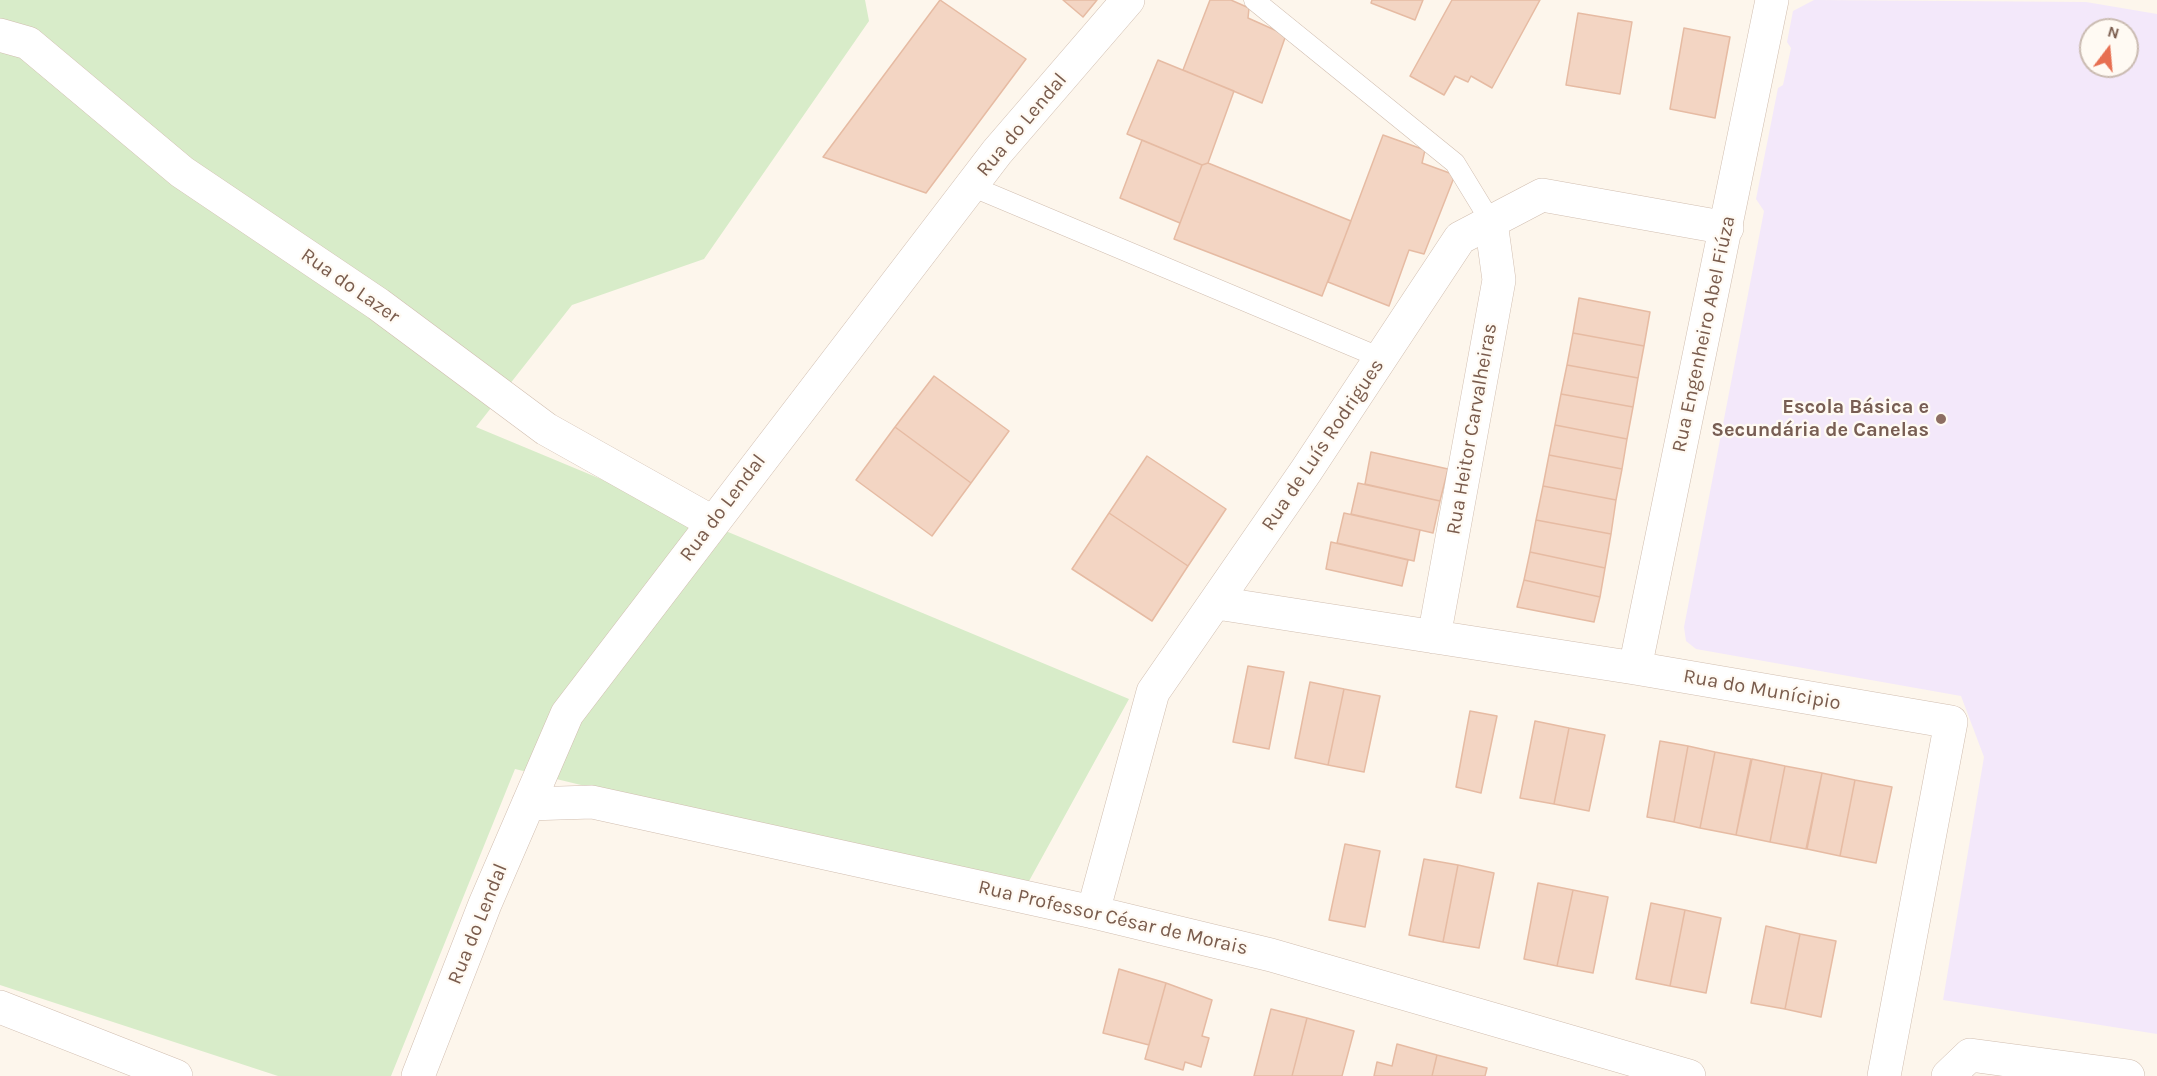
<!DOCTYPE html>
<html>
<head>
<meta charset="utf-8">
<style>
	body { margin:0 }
	#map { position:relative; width:2157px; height:1076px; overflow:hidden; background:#fdf6ec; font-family:Karla,sans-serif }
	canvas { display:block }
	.north { position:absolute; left:2079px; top:18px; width:60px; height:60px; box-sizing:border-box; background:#fffaf3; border:2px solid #cabbb1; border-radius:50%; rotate:16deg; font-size:16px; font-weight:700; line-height:24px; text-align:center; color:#7a5c4d }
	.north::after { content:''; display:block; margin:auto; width:21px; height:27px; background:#e76f51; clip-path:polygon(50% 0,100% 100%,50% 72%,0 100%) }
</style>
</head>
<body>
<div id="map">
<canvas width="2157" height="1076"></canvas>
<div class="north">N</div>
</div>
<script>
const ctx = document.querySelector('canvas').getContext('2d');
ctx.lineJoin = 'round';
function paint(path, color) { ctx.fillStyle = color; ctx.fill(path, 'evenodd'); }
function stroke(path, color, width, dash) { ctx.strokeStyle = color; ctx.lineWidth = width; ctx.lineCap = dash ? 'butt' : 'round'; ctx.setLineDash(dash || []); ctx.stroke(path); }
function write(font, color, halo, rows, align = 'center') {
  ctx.font = font + ' Karla,sans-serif'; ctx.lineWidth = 4.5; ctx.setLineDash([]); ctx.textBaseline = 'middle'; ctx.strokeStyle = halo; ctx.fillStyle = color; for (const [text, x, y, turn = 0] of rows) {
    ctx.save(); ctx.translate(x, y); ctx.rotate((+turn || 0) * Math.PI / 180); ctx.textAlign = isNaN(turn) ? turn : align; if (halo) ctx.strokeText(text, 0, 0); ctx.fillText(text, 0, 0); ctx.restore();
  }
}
const education = new Path2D(`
	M1814 0 2086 2 2157 14V1034L1943 1000 1984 757 1961 696 1696 649 1686 641 1684 627 1764 211 1756 199 1778 88 1783 85 1791 48 1787 42 1793 11ZM2091 30H2127V66H2091Z`);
const green = new Path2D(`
	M0 0H865L869 21 704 259 572 305 476 427 1129 699 1023 892 515 769 391 1076H278L0 985Z`);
const building = new Path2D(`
	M940 0 1026 59 926 193 823 157Z
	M1063 0H1097L1083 17Z
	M1210 0H1231L1249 8 1248 18 1286 35 1262 103 1183 70Z
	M1372 0H1423L1415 20 1371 3Z
	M1452 0H1540L1492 88 1471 76 1468 82 1455 76 1444 95 1410 76Z
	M1578 13 1632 22 1620 94 1566 85Z
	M1684 28 1730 37 1715 118 1670 109Z
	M1158 60 1234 91 1208 163 1202 165 1127 134Z
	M1383 135 1425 150 1422 163 1455 175 1424 254 1409 250 1389 306 1328 282Z
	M1142 140 1202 165 1180 223 1120 198Z
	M1208 163 1351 221 1322 296 1174 239 1202 165Z
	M1579 298 1650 312 1644 346 1573 333Z
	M1573 333 1644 346 1638 378 1567 365Z
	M1567 365 1638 378 1633 407 1561 394Z
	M934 376 1009 431 971 483 895 427Z
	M1561 394 1633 407 1627 439 1555 425Z
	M1555 425 1627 439 1622 469 1549 455Z
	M895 427 971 483 932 536 856 480Z
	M1371 452 1448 469 1440 501 1365 484Z
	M1549 455 1622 469 1616 500 1543 486Z
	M1147 456 1226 509 1188 566 1109 513Z
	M1358 483 1440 501 1433 533 1351 514Z
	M1543 486 1616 500 1611 534 1536 520Z
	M1109 513 1188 566 1152 621 1072 569Z
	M1344 513 1420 530 1414 561 1337 543Z
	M1536 520 1611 534 1605 568 1530 552Z
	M1331 542 1408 560 1402 586 1326 569Z
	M1530 552 1605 568 1600 597 1524 580Z
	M1524 580 1600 597 1594 622 1517 607Z
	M1248 666 1284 672 1269 749 1233 742Z
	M1310 682 1344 689 1328 765 1295 758Z
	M1344 689 1380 696 1364 772 1328 765Z
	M1470 711 1497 716 1481 793 1456 787Z
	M1535 721 1569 728 1554 804 1520 798Z
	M1569 728 1605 735 1589 811 1554 804Z
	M1660 741 1688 746 1674 822 1647 817Z
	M1688 746 1715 752 1700 828 1674 822Z
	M1715 752 1751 759 1736 835 1700 828Z
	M1752 759 1785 766 1770 842 1736 835Z
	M1785 766 1822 773 1806 849 1770 842Z
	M1822 773 1855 780 1840 856 1807 849Z
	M1855 780 1892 787 1876 863 1840 856Z
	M1345 844 1380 851 1365 927 1329 920Z
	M1424 859 1458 865 1443 942 1409 935Z
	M1458 865 1494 873 1479 948 1443 942Z
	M1538 883 1573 890 1557 966 1524 959Z
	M1573 890 1608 897 1593 973 1557 966Z
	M1651 903 1685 910 1670 986 1636 979Z
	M1685 910 1721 918 1706 993 1670 986Z
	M1766 926 1800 934 1785 1009 1751 1003Z
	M1800 934 1836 941 1821 1017 1785 1009Z
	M1119 969 1166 983 1149 1045 1103 1033Z
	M1166 983 1212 1000 1202 1036 1209 1038 1201 1067 1185 1062 1183 1070 1145 1059Z
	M1271 1009 1307 1018 1292 1076H1254Z
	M1307 1018 1354 1031 1342 1076H1292Z
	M1397 1044 1437 1055 1432 1076H1374L1377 1062 1392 1066Z
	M1437 1055 1487 1068 1485 1076H1432Z`);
const service = new Path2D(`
	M1254 0 1455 163 1491 222
	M971 186 1381 358`);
const minor = new Path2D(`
	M0 35 28 43 182 172 378 304 546 429 712 522
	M1217 603 1635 668 1951 722 1884 1076
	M1434 637 1499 280 1491 222
	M1635 668 1772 0
	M528 804 592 802 1093 912 1271 955 1689 1076
	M1093 912 1153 692 1306 471 1460 238 1542 195 1727 228
	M0 1007 176 1076
	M418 1076 485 904 567 714 997 152 1128 0
	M1948 1076 1970 1055 2128 1076`);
const markers = [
	[1941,419,6,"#8d6e63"]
];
const streetNames = [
	["Rua do Lendal",1022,125,-50],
	["Rua do Lazer",350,286,35],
	["Rua Engenheiro Abel Fiúza",1704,334,-78],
	["Rua Heitor Carvalheiras",1472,429,-80],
	["Rua de Luís Rodrigues",1323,445,-56],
	["Rua do Lendal",723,508,-53],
	["Rua do Munícipio",1762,690,10],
	["Rua Professor César de Morais",1113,918,13],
	["Rua do Lendal",478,924,-68]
];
const educationNames = [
	["Escola Básica e",1929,407],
	["Secundária de Canelas",1929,430]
];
paint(education, '#f3e8fa');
paint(green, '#d8ecc9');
paint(building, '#f3d5c3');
stroke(building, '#e6bba3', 1.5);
stroke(service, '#d1beb0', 21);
stroke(minor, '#d1beb0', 34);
stroke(service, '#fff', 20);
stroke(minor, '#fff', 33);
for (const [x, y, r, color] of markers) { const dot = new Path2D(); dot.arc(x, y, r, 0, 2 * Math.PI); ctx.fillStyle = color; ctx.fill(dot); stroke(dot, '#fffaf3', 2); }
write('20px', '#7a5c4d', '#fffaf3', streetNames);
write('bold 20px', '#785e54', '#fffaf3', educationNames, 'right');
</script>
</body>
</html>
